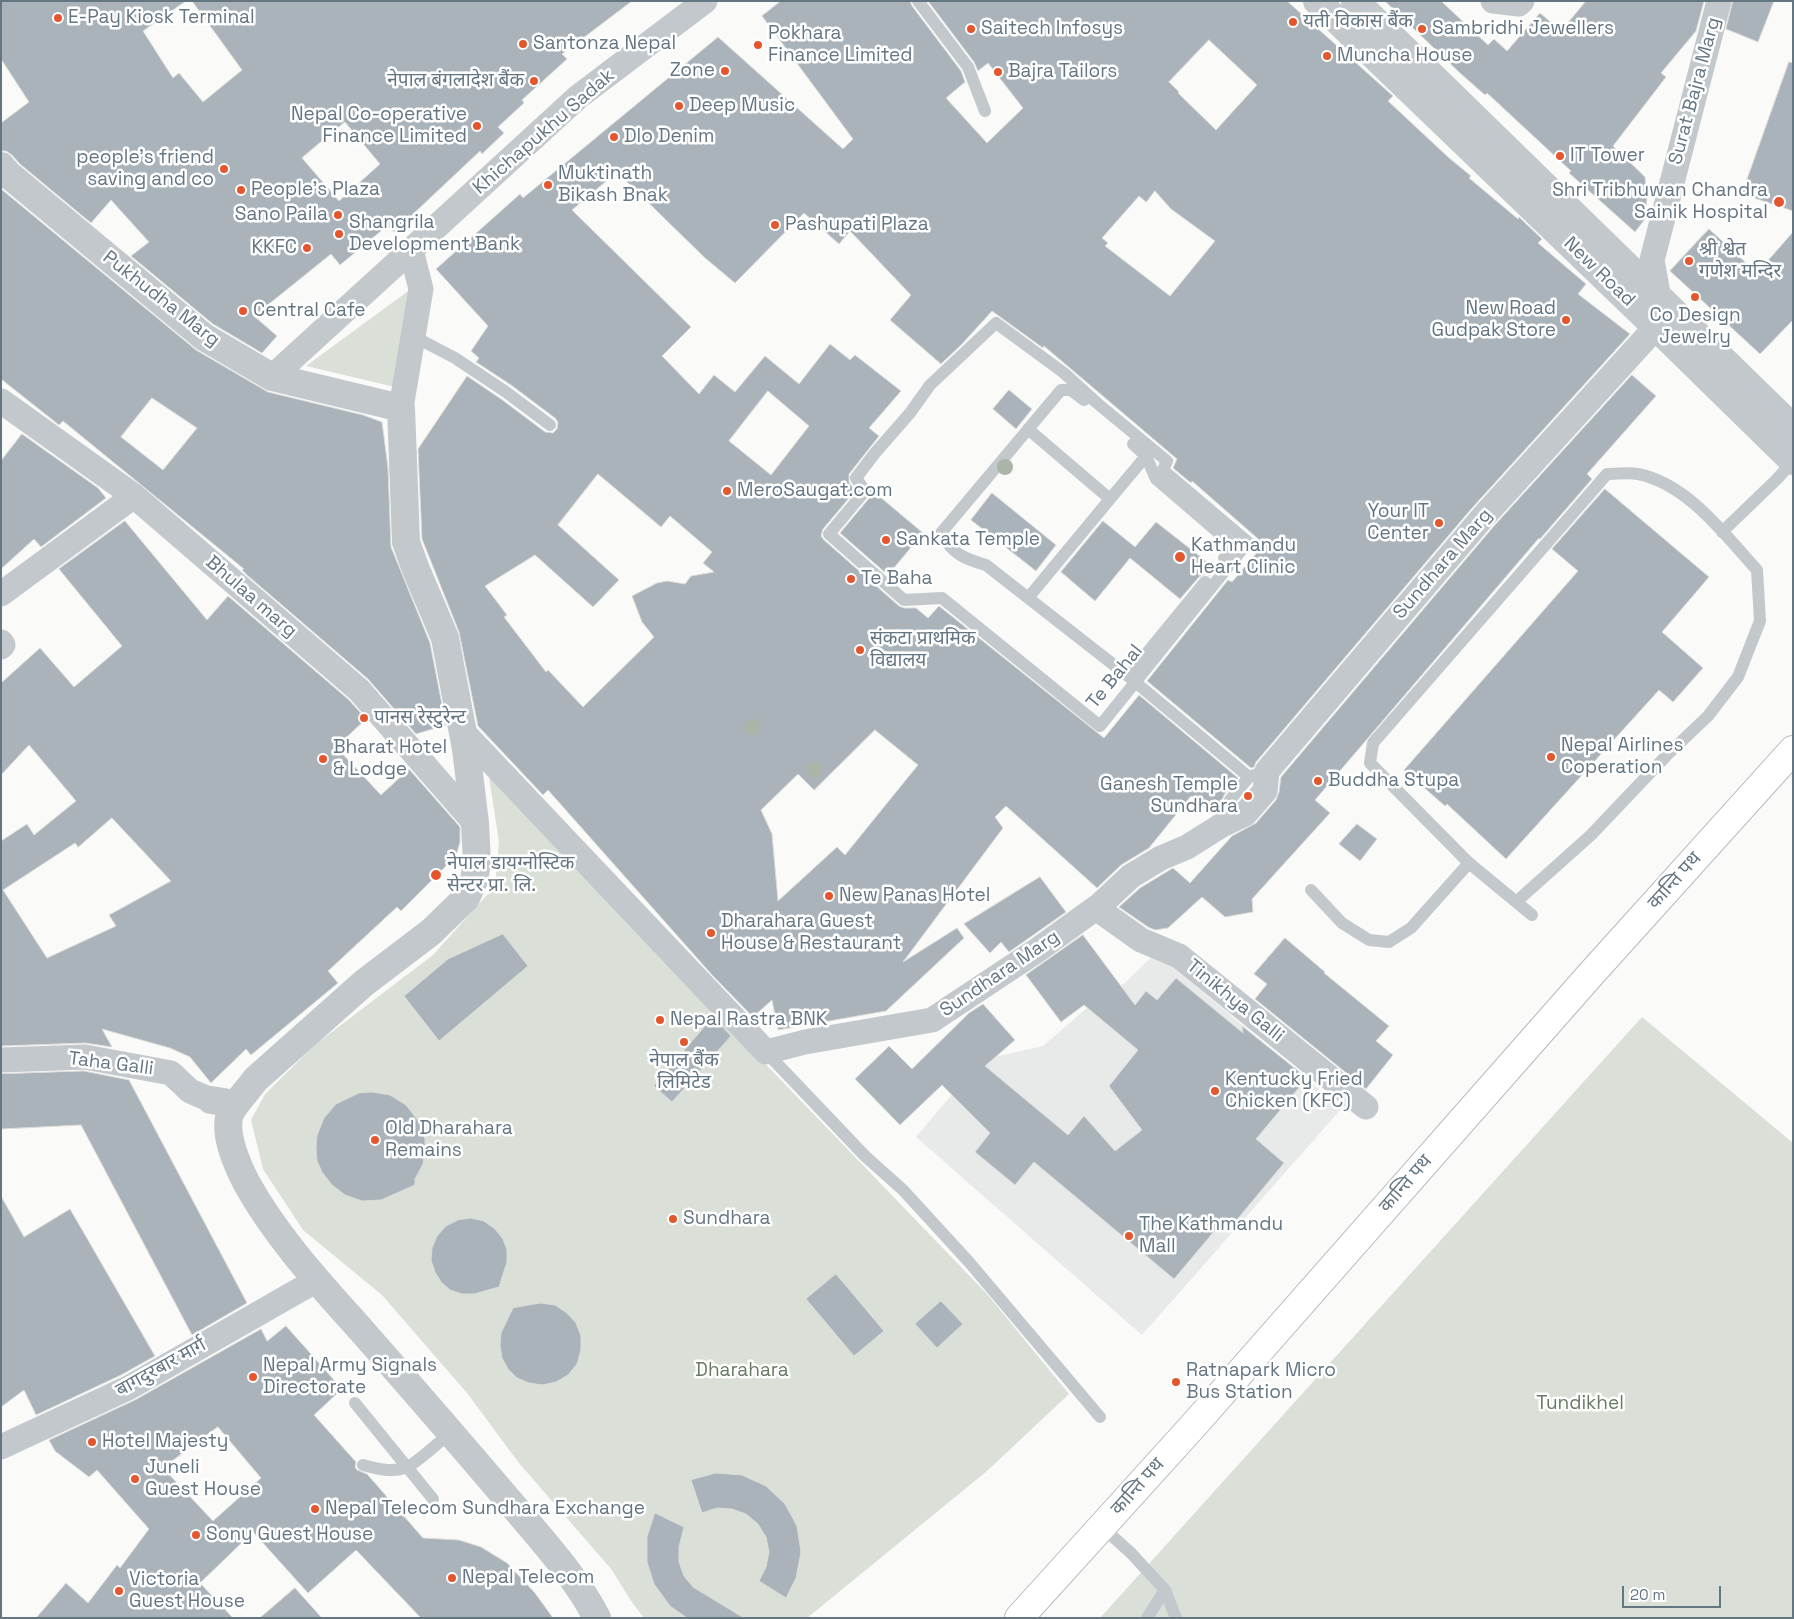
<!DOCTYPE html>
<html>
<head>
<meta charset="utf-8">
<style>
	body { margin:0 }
	#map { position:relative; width:1794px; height:1619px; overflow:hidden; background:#fafaf8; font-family:"Space Grotesk",sans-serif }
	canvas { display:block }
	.frame { position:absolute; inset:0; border:2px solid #657683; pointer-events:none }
	.scale { position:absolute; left:1622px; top:1586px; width:99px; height:22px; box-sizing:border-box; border:2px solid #657683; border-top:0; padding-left:6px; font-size:15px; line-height:18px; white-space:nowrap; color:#657683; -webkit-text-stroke:4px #fff; paint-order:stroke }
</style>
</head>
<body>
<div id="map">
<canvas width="1794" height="1619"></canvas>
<div class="frame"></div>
<div class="scale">20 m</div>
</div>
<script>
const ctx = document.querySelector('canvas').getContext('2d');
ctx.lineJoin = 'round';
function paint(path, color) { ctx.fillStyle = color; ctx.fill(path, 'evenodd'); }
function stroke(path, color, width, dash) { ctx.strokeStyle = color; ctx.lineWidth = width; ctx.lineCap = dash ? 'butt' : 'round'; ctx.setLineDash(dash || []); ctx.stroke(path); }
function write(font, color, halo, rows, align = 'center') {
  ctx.font = font + ' "Space Grotesk","Noto Sans Devanagari",sans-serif'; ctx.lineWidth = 5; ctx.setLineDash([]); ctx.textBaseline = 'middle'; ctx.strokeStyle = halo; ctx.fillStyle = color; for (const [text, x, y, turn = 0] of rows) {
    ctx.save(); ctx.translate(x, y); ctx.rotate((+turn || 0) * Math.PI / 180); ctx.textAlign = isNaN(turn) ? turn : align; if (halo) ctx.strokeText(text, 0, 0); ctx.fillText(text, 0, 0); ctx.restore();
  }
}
const built = new Path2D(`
	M1156 953 1342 1108 1142 1335 916 1137 981 1060 1043 1046 1089 1006 1095 1011Z`);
const green = new Path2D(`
	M411 289 395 387 306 366Z
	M489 777 987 1294 1069 1394 987 1471 807 1618H644L631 1601 612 1570 519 1463 467 1393 382 1295 303 1230 263 1169 251 1120 265 1094 316 1044 433 955 495 886 499 842Z
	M1642 1017 1793 1143V1618H1100Z`);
const building = new Path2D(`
	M1 1H186L143 31 173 78 179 73 203 102 242 70 192 1H632L562 54 567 59 522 100 524 103 498 127 504 133 482 154 480 151 394 232 387 226 340 265 331 254 254 316 277 336 262 353 213 324 131 256 149 242 111 200 91 223 20 164 12 155 6 151H1V123L29 102 1 59ZM345 122 380 164 339 201 302 158Z
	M781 1H910L912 6 961 71 965 82 946 98 987 143 1023 108 988 63 978 71 974 62 928 1H1287L1393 96 1388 101 1448 157 1471 176 1469 178 1518 219 1519 217 1542 239 1538 243 1586 284 1578 294 1630 334 1472 508 1256 762 1254 767 1251 768 1147 681 1228 580 1232 582 1264 544 1192 481 1191 483 1173 468 1177 459 1044 346 1043 348 992 311 962 344 941 364 890 320 911 295 850 231 839 244 804 213 735 283 704 257 617 172 572 210 691 327 662 356 699 394 714 375 735 392 765 356 799 384 830 344 850 360 855 355 901 391 869 428 879 436 849 474V482L855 491 823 529 821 536 824 540 899 606 904 608H916L928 618 939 606 1104 738 1139 695 1238 778 1224 795 1218 811 1212 814 1191 796 1149 848 1121 865 1097 888 1006 806 995 817 1003 828 903 962 957 928 964 938 886 1011 778 1030 772 1000 753 1017 713 976 548 790 543 795 478 726 459 632 422 539 418 449 467 376 501 399 545 432 553 433 557 429 558 422 555 418 511 385 476 362 479 358 471 351 488 326 436 269 520 194 523 198 718 37 843 149 853 139 762 16ZM1209 40 1257 85 1216 130 1178 93 1179 92 1169 82ZM1155 191 1171 209 1215 241 1170 296 1105 246 1108 243 1102 238 1139 196 1146 202ZM768 391 809 426 771 475 729 441ZM598 474 661 527 670 516 712 552 703 563 714 572 691 576 685 584 667 581 657 583 632 596 642 622 654 637 583 707 548 670 546 672 504 617 507 615 485 586 535 555 593 607 619 580 558 525ZM875 730 918 765 845 855 837 847 778 901 772 834 761 810 798 774 814 790Z
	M1385 1H1441L1488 45 1494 39 1507 51 1540 13 1561 31 1586 1H1704L1696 31 1661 73 1666 77 1613 146 1645 177 1647 198 1645 219 1635 232 1569 173 1571 171 1487 93 1485 95 1460 73Z
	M1733 1H1774L1758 42 1726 29Z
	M1789 62 1793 63V211L1742 194Z
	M1 189 196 350 268 392 363 415 382 422 388 468 391 547 430 643 446 725 416 734 368 679 247 575 242 570 244 569 63 421 59 425 1 379ZM152 398 197 428 163 470 121 437Z
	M1709 229 1757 273 1793 232V320L1760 354 1670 271Z
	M1632 375 1656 396 1587 474 1592 479 1540 539 1539 538 1315 800 1330 813 1252 899 1253 912 1225 917 1202 897 1168 928 1155 930 1148 927 1119 907 1140 888 1173 868 1190 883 1232 836 1256 823 1276 800 1279 792 1281 777 1494 526Z
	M1009 390 1032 409 1016 429 993 409Z
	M22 434 98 488 106 498 41 547 34 539 1 569V461Z
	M1605 489 1709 577 1662 632 1703 668 1673 702 1659 690 1506 859 1447 804 1445 806 1404 770 1578 571 1552 549Z
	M873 491 923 533 888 575 840 533 871 496Z
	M992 493 1056 545 1036 571 971 520Z
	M125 521 207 620 228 596 349 700 366 719 336 747 381 795 409 769 460 827V842L453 866 447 865 401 911 397 907 328 971 338 983 251 1055 246 1049 211 1083 190 1057 170 1048 102 1029 112 1047 85 1043 1 1046V841L27 824 34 835 76 801 29 745 1 775V683L40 648 74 687 122 646 59 569ZM112 818 171 881 109 915 116 926 47 958 3 890 75 843 78 847Z
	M1103 521 1135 547 1156 522 1216 569 1210 576 1206 574 1199 577 1180 599 1130 558 1095 601 1061 572Z
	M1357 824 1377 839 1360 861 1339 844Z
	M1040 877 1066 912 1009 952 1001 942 990 953 964 924Z
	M503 934 528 966 439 1041 404 996 448 959Z
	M1083 935 1135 1005 1146 991 1157 1000 1176 978 1243 1033 1242 1026 1307 1078 1256 1139 1284 1163 1230 1228 1222 1222 1174 1279 1034 1162 1015 1185 975 1152 990 1133 942 1085 900 1125 855 1079 889 1046 912 1069 969 1013 983 1004 1015 1040 985 1066 1068 1135 1084 1116 1115 1151 1142 1130 1109 1086 1138 1050 1084 1005 1061 1022 1026 975Z
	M1285 938 1325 972 1324 973 1389 1026 1376 1041 1393 1055 1366 1089 1255 999 1267 984 1254 974Z
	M713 1017 731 1036 672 1102 654 1086Z
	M84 1071 129 1080 247 1303 192 1335 81 1125 1 1129V1074Z
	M372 1092 390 1095 406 1105 420 1123 425 1139V1152L423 1164 415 1179V1185L381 1200 362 1201 345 1195 332 1185 322 1172 317 1161 316 1148 317 1135 324 1118 336 1104 359 1093Z
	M1 1196 24 1237 70 1209 155 1356 121 1375 36 1415 24 1390 1 1407Z
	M471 1218 484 1221 495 1229 503 1239 507 1250V1262L499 1287 474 1294H462L450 1290 441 1282 435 1272 431 1260 432 1248 437 1236 446 1226 458 1220Z
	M836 1274 884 1331 854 1356 806 1299Z
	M941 1301 963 1324 937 1348 915 1324Z
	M541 1303 555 1305 567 1313 576 1323 581 1336V1350L577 1364 568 1375 556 1382 542 1385 529 1383 517 1378 508 1369 502 1358 500 1345 501 1333 513 1308Z
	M286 1326 342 1389 314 1415 356 1462 355 1467 357 1470 367 1474 423 1538 459 1540 481 1547 507 1563 535 1593 553 1618H421L356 1550 308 1593 253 1532 200 1583 233 1618H36L66 1583 88 1603 117 1565 120 1568 149 1529 97 1470 89 1477 55 1451 49 1440 135 1400 261 1329 267 1341ZM218 1427 261 1478 213 1521 163 1468Z
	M716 1473 742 1475 766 1486 785 1504 797 1526 801 1552 796 1578 786 1598 759 1581 766 1567 769 1552 766 1537 758 1524 746 1514 732 1509 717 1508 702 1513 691 1480Z
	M655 1513 684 1527 679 1547V1562L684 1576 693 1587 744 1618H687L670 1606 654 1584 647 1562V1537Z
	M295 1588 322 1618H260Z`);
const service = new Path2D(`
	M918 1 968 67 985 111
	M996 323 1064 373 1097 403 1167 461 1163 470 1248 542 1100 726 942 598 904 600 829 534 865 491 856 478 875 453 910 413 930 385Z
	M413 336 455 358 506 392 550 425
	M1084 400 1071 390H1061L941 533C952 554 965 559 986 565L1128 676 1249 777 1267 771
	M1133 444 1146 456 1156 479 1234 546 1224 558
	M1110 499 1146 456
	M1722 532 1777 479 1793 461
	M1028 598 1110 499 1028 429
	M1128 676 1205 582
	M1222 825 1230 800 1249 777
	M1311 890 1342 923 1369 940 1389 942 1411 928 1469 863
	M1516 902 1591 835 1667 755 1708 716 1738 677 1760 621 1757 570C1725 535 1688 484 1638 474 1629 472 1617 474 1607 474L1373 743 1370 763 1469 863 1532 915
	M766 1052 865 1156 903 1190 969 1262 1100 1417
	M355 1403 433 1499
	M363 1465C377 1469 393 1473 407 1467 418 1462 440 1441 451 1432
	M1102 1527 1131 1553 1165 1590 1176 1618
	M1147 1618 1165 1590`);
const minor = new Path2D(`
	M1493 1 1519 4 1522 1
	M272 377 411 250
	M1 401 134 496 359 690 475 823
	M401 408 421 289 411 250 578 97 705 1
	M1 594 134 496
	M1 642 3 645 1 647
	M464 733 766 1052 805 1042 932 1020 1036 951 1100 905 1131 876 1161 858 1187 847 1222 825 1245 814 1265 791 1267 771 1483 517 1656 327 1659 299 1652 260 1719 1
	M1096 908 1141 940 1179 956 1366 1107
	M1 1060 85 1057 171 1073 190 1091 211 1100
	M1 1447 128 1388 317 1280`);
const tertiary = new Path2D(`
	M1317 1 1656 327 1793 461
	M1355 1 1793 428
	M1 166 9 175 204 337 272 377 401 408 406 542 415 567 445 638 466 749 475 823 477 863 474 880 466 898 431 932 364 983 256 1079 236 1104 211 1100
	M236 1104C233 1108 230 1113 229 1117 225 1138 237 1164 246 1182 276 1237 321 1285 362 1331 414 1390 465 1449 516 1509 545 1544 576 1577 597 1618`);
const primary = new Path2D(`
	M1019 1618 1193 1426 1591 974 1793 750`);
const trees = [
	[1005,467],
	[752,727],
	[814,770]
];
const markers = [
	[58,18,5,"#e4572e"],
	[1293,22,5,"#e4572e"],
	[971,29,5,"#e4572e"],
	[1422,29,5,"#e4572e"],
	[523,44,5,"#e4572e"],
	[758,45,5,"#e4572e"],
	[1327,56,5,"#e4572e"],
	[725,71,5,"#e4572e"],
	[998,72,5,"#e4572e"],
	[534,81,5,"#e4572e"],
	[679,106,5,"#e4572e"],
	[477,126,5,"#e4572e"],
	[614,137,5,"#e4572e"],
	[1560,156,5,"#e4572e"],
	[224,169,5,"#e4572e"],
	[548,185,5,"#e4572e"],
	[241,190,5,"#e4572e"],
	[1779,202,6,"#e4572e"],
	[338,215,5,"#e4572e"],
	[775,225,5,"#e4572e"],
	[339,234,5,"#e4572e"],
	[307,248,5,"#e4572e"],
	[1689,261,5,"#e4572e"],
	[1695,297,5,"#e4572e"],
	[243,311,5,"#e4572e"],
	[1566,320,5,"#e4572e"],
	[727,491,5,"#e4572e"],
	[1439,523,5,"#e4572e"],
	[886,540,5,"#e4572e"],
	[1180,557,6,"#e4572e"],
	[851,579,5,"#e4572e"],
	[860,650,5,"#e4572e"],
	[364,718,5,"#e4572e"],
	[1551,757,5,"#e4572e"],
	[323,759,5,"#e4572e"],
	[1318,781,5,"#e4572e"],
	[1248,796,5,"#e4572e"],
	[436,875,6,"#e4572e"],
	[829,896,5,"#e4572e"],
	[711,933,5,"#e4572e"],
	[660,1020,5,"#e4572e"],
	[684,1042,5,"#e4572e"],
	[1215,1091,5,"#e4572e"],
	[375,1140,5,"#e4572e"],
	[673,1219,5,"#e4572e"],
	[1129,1236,5,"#e4572e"],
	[253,1377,5,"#e4572e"],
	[1176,1382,5,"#e4572e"],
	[92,1442,5,"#e4572e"],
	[135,1479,5,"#e4572e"],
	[315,1509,5,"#e4572e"],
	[196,1535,5,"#e4572e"],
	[452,1578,5,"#e4572e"],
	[119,1591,5,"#e4572e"]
];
const poiNames = [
	["E-Pay Kiosk Terminal",68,18],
	["यती विकास बैंक",1303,22],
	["Saitech Infosys",981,29],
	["Sambridhi Jewellers",1432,29],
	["Pokhara",768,34],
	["Finance Limited",768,56],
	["Santonza Nepal",533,44],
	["Muncha House",1337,56],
	["Zone",715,71,"right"],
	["Bajra Tailors",1008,72],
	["नेपाल बंगलादेश बैंक",524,81,"right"],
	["Deep Music",689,106],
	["Nepal Co-operative",467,115,"right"],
	["Finance Limited",467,137,"right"],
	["Dlo Denim",624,137],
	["IT Tower",1570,156],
	["people's friend",214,158,"right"],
	["saving and co",214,180,"right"],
	["Muktinath",558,174],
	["Bikash Bnak",558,196],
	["People's Plaza",251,190],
	["Shri Tribhuwan Chandra",1768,191,"right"],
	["Sainik Hospital",1768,213,"right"],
	["Sano Paila",328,215,"right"],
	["Shangrila",349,223],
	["Development Bank",349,245],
	["Pashupati Plaza",785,225],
	["KKFC",297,248,"right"],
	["श्री श्वेत",1699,250],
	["गणेश मन्दिर",1699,272],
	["New Road",1556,309,"right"],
	["Gudpak Store",1556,331,"right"],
	["Central Cafe",253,311],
	["Co Design",1695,316,"center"],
	["Jewelry",1695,338,"center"],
	["MeroSaugat.com",737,491],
	["Your IT",1429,512,"right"],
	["Center",1429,534,"right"],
	["Sankata Temple",896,540],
	["Kathmandu",1191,546],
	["Heart Clinic",1191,568],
	["Te Baha",861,579],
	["संकटा प्राथमिक",870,639],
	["विद्यालय",870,661],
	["पानस रेस्टुरेन्ट",374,718],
	["Nepal Airlines",1561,746],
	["Coperation",1561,768],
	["Bharat Hotel",333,748],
	["& Lodge",333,770],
	["Buddha Stupa",1328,781],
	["Ganesh Temple",1238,785,"right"],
	["Sundhara",1238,807,"right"],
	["नेपाल डायग्नोस्टिक",447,864],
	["सेन्टर प्रा. लि.",447,886],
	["New Panas Hotel",839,896],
	["Dharahara Guest",721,922],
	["House & Restaurant",721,944],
	["Nepal Rastra BNK",670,1020],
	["नेपाल बैंक",684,1061,"center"],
	["लिमिटेड",684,1083,"center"],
	["Kentucky Fried",1225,1080],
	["Chicken (KFC)",1225,1102],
	["Old Dharahara",385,1129],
	["Remains",385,1151],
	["Sundhara",683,1219],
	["The Kathmandu",1139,1225],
	["Mall",1139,1247],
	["Nepal Army Signals",263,1366],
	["Directorate",263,1388],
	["Ratnapark Micro",1186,1371],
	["Bus Station",1186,1393],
	["Hotel Majesty",102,1442],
	["Juneli",145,1468],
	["Guest House",145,1490],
	["Nepal Telecom Sundhara Exchange",325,1509],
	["Sony Guest House",206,1535],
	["Nepal Telecom",462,1578],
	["Victoria",129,1580],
	["Guest House",129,1602]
];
const streetNames = [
	["Surat Bajra Marg",1695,91,-75],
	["Khichapukhu Sadak",544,132,-41],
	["New Road",1599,272,44],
	["Pukhudha Marg",161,299,38],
	["Sundhara Marg",1443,564,-49],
	["Bhulaa marg",251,597,41],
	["Te Bahal",1115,677,-51],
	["कान्ति पथ",1675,881,-48],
	["Sundhara Marg",1000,974,-34],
	["Tinikhya Galli",1235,1001,39],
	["Taha Galli",111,1064,7],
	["कान्ति पथ",1406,1184,-49],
	["बागदुरबार मार्ग",161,1368,-29],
	["कान्ति पथ",1138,1487,-48]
];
const parkNames = [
	["Dharahara",742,1371],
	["Tundikhel",1580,1404]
];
paint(built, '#e8e9e9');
paint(green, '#dadfd7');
paint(building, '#aab3b9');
stroke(building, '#dcdcda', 1);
stroke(primary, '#b5babe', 30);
stroke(service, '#c3c8cc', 12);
stroke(minor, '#c3c8cc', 25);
stroke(tertiary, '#c3c8cc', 28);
stroke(primary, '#fff', 28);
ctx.fillStyle = '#aab4a7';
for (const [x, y] of trees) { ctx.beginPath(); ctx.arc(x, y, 8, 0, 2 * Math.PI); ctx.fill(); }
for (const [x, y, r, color] of markers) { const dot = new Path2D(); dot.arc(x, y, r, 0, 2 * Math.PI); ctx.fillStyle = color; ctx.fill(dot); stroke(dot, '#fff', 2); }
write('19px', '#657683', '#fff', poiNames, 'left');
write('19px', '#657683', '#fff', streetNames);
write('19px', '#687a64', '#fff', parkNames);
</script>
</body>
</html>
